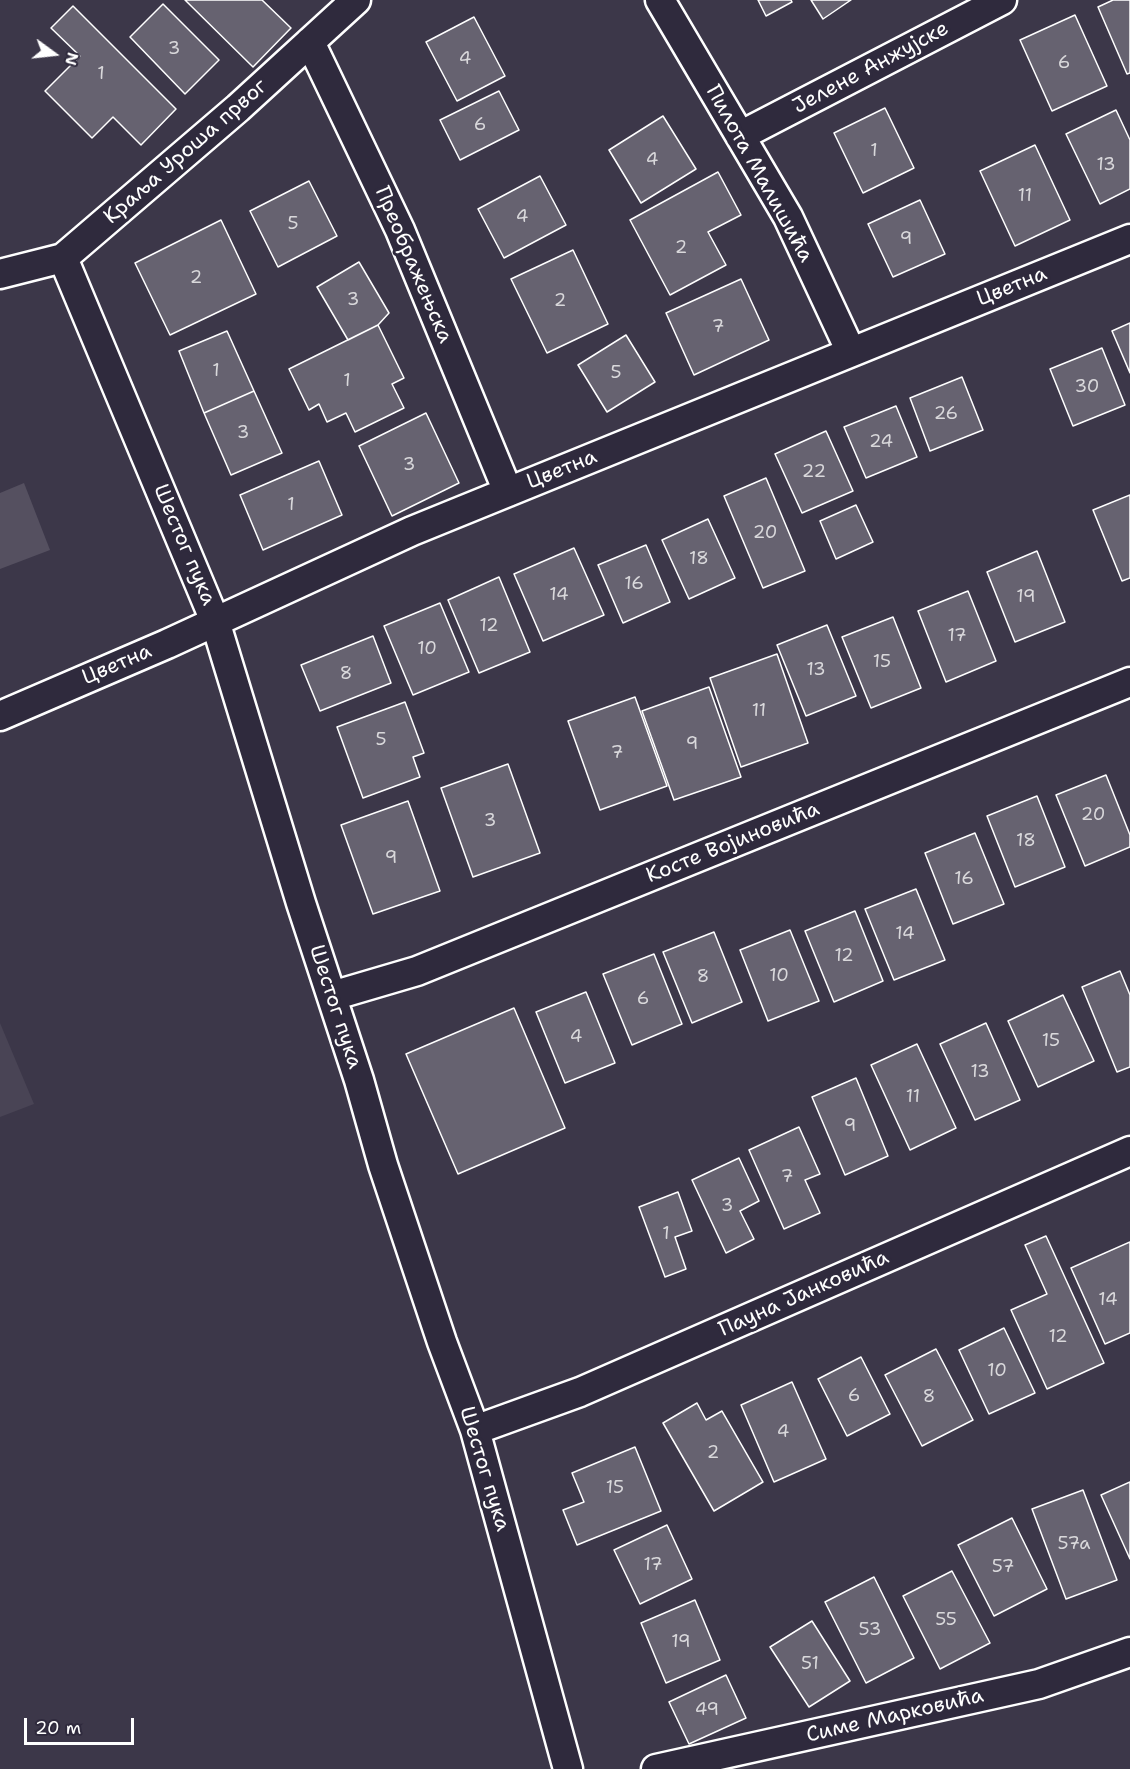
<!DOCTYPE html>
<html>
<head>
<meta charset="utf-8">
<style>
	body { margin:0 }
	#map { position:relative; width:1130px; height:1769px; overflow:hidden; background:#3c3749; font-family:"Shantell Sans",sans-serif }
	canvas { display:block }
	.north { position:absolute; left:24px; top:24px; width:60px; height:60px; -webkit-text-stroke:4px #2f2a3d; paint-order:stroke; rotate:105deg; font-size:16px; font-weight:700; line-height:24px; text-align:center; color:#fff }
	.north::after { content:''; display:block; margin:auto; width:21px; height:27px; background:#fff; clip-path:polygon(50% 0,100% 100%,50% 72%,0 100%) }
	.scale { position:absolute; left:24px; top:1718px; width:110px; height:27px; box-sizing:border-box; border:3px solid #fff; border-top:0; padding-left:8px; font-size:18px; line-height:21px; white-space:nowrap; color:#fff; -webkit-text-stroke:4px #2f2a3d; paint-order:stroke }
</style>
</head>
<body>
<div id="map">
<canvas width="1130" height="1769"></canvas>
<div class="north">N</div>
<div class="scale">20 m</div>
</div>
<script>
const ctx = document.querySelector('canvas').getContext('2d');
ctx.lineJoin = 'round';
function paint(path, color) { ctx.fillStyle = color; ctx.fill(path, 'evenodd'); }
function stroke(path, color, width, dash) { ctx.strokeStyle = color; ctx.lineWidth = width; ctx.lineCap = dash ? 'butt' : 'round'; ctx.setLineDash(dash || []); ctx.stroke(path); }
function write(font, color, halo, rows, align = 'center') {
  ctx.font = font + ' "Shantell Sans",sans-serif'; ctx.lineWidth = 6; ctx.setLineDash([]); ctx.textBaseline = 'middle'; ctx.strokeStyle = halo; ctx.fillStyle = color; for (const [text, x, y, turn = 0] of rows) {
    ctx.save(); ctx.translate(x, y); ctx.rotate((+turn || 0) * Math.PI / 180); ctx.textAlign = isNaN(turn) ? turn : align; if (halo) ctx.strokeText(text, 0, 0); ctx.fillText(text, 0, 0); ctx.restore();
  }
}
const built = new Path2D(`
	M0 1023 34 1104 0 1117Z`);
const green = new Path2D(`
	M24 483 50 550 0 569V493Z`);
const building = new Path2D(`
	M185 0H262L291 28 253 67Z
	M758 0H791L792 2 766 16Z
	M811 0H851L823 19Z
	M1113 0H1130V73L1127 74 1098 7Z
	M163 4 219 60 185 94 130 37Z
	M73 6 176 109 141 145 113 117 92 138 45 91 80 56 51 28Z
	M1075 15 1107 86 1052 111 1020 40Z
	M474 17 505 76 457 101 426 42Z
	M499 91 519 130 460 160 440 120Z
	M885 108 914 168 863 193 834 133Z
	M1116 110 1130 140V189L1100 204 1066 134Z
	M663 116 696 169 641 203 609 150Z
	M1035 145 1070 220 1015 246 980 171Z
	M718 172 741 215 708 232 726 265 670 295 630 220Z
	M540 176 566 225 504 258 478 209Z
	M309 181 337 236 278 267 250 211Z
	M920 200 945 254 893 277 868 224Z
	M221 220 256 294 170 335 135 263Z
	M573 250 608 324 547 353 511 279Z
	M359 262 389 313 378 325 348 340 317 287Z
	M741 279 769 340 694 375 666 313Z
	M1130 323V373L1112 331Z
	M378 325 404 378 392 384 404 408 355 432 346 413 327 422 319 404 309 410 289 369Z
	M227 331 254 391 204 413 179 351Z
	M626 335 655 382 607 412 578 365Z
	M1102 348 1125 405 1073 426 1050 369Z
	M962 377 983 430 930 451 910 398Z
	M254 391 282 453 231 475 204 413Z
	M896 406 917 457 866 478 844 427Z
	M426 413 459 483 392 516 359 446Z
	M826 431 853 491 802 513 775 454Z
	M319 461 342 515 263 550 240 495Z
	M766 478 805 571 763 588 724 496Z
	M1130 495V578L1122 581 1093 510Z
	M856 505 873 542 836 559 820 521Z
	M708 519 735 578 689 599 662 540Z
	M646 545 670 602 623 623 598 565Z
	M574 548 604 615 543 641 514 574Z
	M1037 551 1065 622 1015 642 987 572Z
	M499 577 530 652 479 673 448 600Z
	M968 591 996 661 946 682 918 611Z
	M440 603 469 672 413 695 384 626Z
	M893 617 921 688 871 708 842 637Z
	M827 625 856 696 806 716 777 645Z
	M373 636 391 683 320 711 301 665Z
	M777 654 808 743 741 767 710 678Z
	M709 687 741 777 674 800 642 711Z
	M635 697 667 786 600 810 568 721Z
	M405 702 424 753 413 757 420 777 363 798 337 727Z
	M508 764 540 853 473 877 441 788Z
	M1106 775 1130 835V847L1085 866 1056 795Z
	M1037 796 1065 867 1015 887 987 816Z
	M408 801 440 891 373 914 341 825Z
	M975 833 1004 904 953 924 925 853Z
	M916 889 945 960 894 980 865 909Z
	M855 911 883 981 834 1002 805 931Z
	M790 930 819 1001 768 1021 740 950Z
	M714 932 742 1002 692 1023 663 952Z
	M654 954 682 1024 632 1045 603 974Z
	M1120 971 1130 995V1067L1117 1072 1082 987Z
	M586 992 615 1063 565 1083 536 1012Z
	M1063 995 1094 1061 1038 1087 1008 1021Z
	M514 1008 565 1128 458 1174 406 1054Z
	M986 1023 1020 1100 975 1120 940 1044Z
	M917 1044 956 1128 910 1150 871 1065Z
	M856 1078 888 1156 845 1175 812 1097Z
	M799 1127 820 1174 805 1180 820 1213 784 1229 749 1150Z
	M739 1158 759 1201 740 1211 754 1239 726 1253 692 1180Z
	M678 1192 692 1231 675 1237 686 1269 665 1277 639 1207Z
	M1046 1236 1104 1363 1047 1389 1011 1310 1047 1294 1025 1245Z
	M1130 1242V1333L1105 1344 1071 1268Z
	M1004 1328 1035 1393 989 1414 959 1350Z
	M936 1349 973 1420 922 1446 885 1375Z
	M861 1357 890 1414 847 1436 818 1379Z
	M792 1382 826 1459 774 1482 741 1405Z
	M697 1403 706 1420 722 1411 763 1482 714 1511 663 1423Z
	M635 1447 661 1511 577 1545 563 1510 584 1502 572 1473Z
	M1130 1482V1559L1101 1495Z
	M1083 1490 1117 1580 1066 1599 1032 1509Z
	M1012 1518 1047 1589 994 1616 958 1545Z
	M667 1525 692 1579 640 1604 614 1550Z
	M952 1571 990 1643 940 1669 903 1596Z
	M874 1577 914 1658 866 1683 825 1602Z
	M695 1600 720 1660 666 1683 641 1623Z
	M812 1621 850 1681 809 1707 770 1647Z
	M726 1675 746 1718 689 1744 669 1702Z`);
const street = new Path2D(`
	M660 0 788 217 851 352
	M310 42 400 230 508 492
	M740 136 1002 0
	M63 258 215 621 301 903 359 1080 383 1165 442 1342 475 1430 568 1769
	M0 274 63 258 238 108 356 0
	M0 716 167 644 412 531 1130 239
	M332 996 417 971 1130 682
	M475 1430 580 1392 1130 1151
	M656 1769 1039 1684 1130 1652`);
const numberNames = [
	["3",174,49],
	["4",465,59],
	["6",1064,63],
	["1",101,74],
	["6",480,125],
	["1",874,151],
	["4",652,160],
	["13",1106,165],
	["11",1025,196],
	["4",522,217],
	["5",293,224],
	["9",906,239],
	["2",681,248],
	["2",196,278],
	["3",353,300],
	["2",560,301],
	["7",718,327],
	["1",216,371],
	["5",616,373],
	["1",347,381],
	["30",1087,387],
	["26",946,414],
	["3",243,433],
	["24",881,442],
	["3",409,465],
	["22",814,472],
	["1",291,505],
	["20",765,533],
	["18",699,559],
	["16",634,584],
	["14",559,595],
	["19",1026,597],
	["12",489,626],
	["17",957,636],
	["10",427,649],
	["15",882,662],
	["13",816,670],
	["8",346,674],
	["11",759,711],
	["5",381,740],
	["9",692,744],
	["7",617,753],
	["20",1093,815],
	["3",490,821],
	["18",1026,841],
	["9",391,858],
	["16",964,879],
	["14",905,934],
	["12",844,956],
	["10",779,976],
	["8",703,977],
	["6",643,999],
	["4",576,1037],
	["15",1051,1041],
	["13",980,1072],
	["11",913,1097],
	["9",850,1126],
	["7",787,1177],
	["3",727,1206],
	["1",666,1234],
	["14",1108,1300],
	["12",1058,1337],
	["10",997,1371],
	["6",854,1396],
	["8",929,1397],
	["4",783,1432],
	["2",713,1453],
	["15",615,1488],
	["57a",1074,1544],
	["17",653,1565],
	["57",1003,1567],
	["55",946,1620],
	["53",870,1630],
	["19",681,1642],
	["51",810,1664],
	["49",707,1710]
];
const streetNames = [
	["Јелене Анжујске",871,68,-28],
	["Краља Уроша првог",186,152,-41],
	["Пилота Малишића",759,174,61],
	["Преображењска",413,265,67],
	["Цветна",1012,287,-22],
	["Цветна",562,470,-22],
	["Шестог пука",184,545,67],
	["Цветна",117,665,-23],
	["Косте Војиновића",733,843,-22],
	["Шестог пука",335,1007,72],
	["Пауна Јанковића",804,1294,-24],
	["Шестог пука",484,1469,73],
	["Симе Марковића",895,1716,-13]
];
paint(built, '#494455');
paint(green, '#555060');
paint(building, '#666270');
stroke(building, '#fff', 1.5);
stroke(street, '#fff', 33);
stroke(street, '#2f2a3d', 28);
write('18px', '#d9d8db', null, numberNames);
write('21px', '#fff', '#2f2a3d', streetNames);
</script>
</body>
</html>
